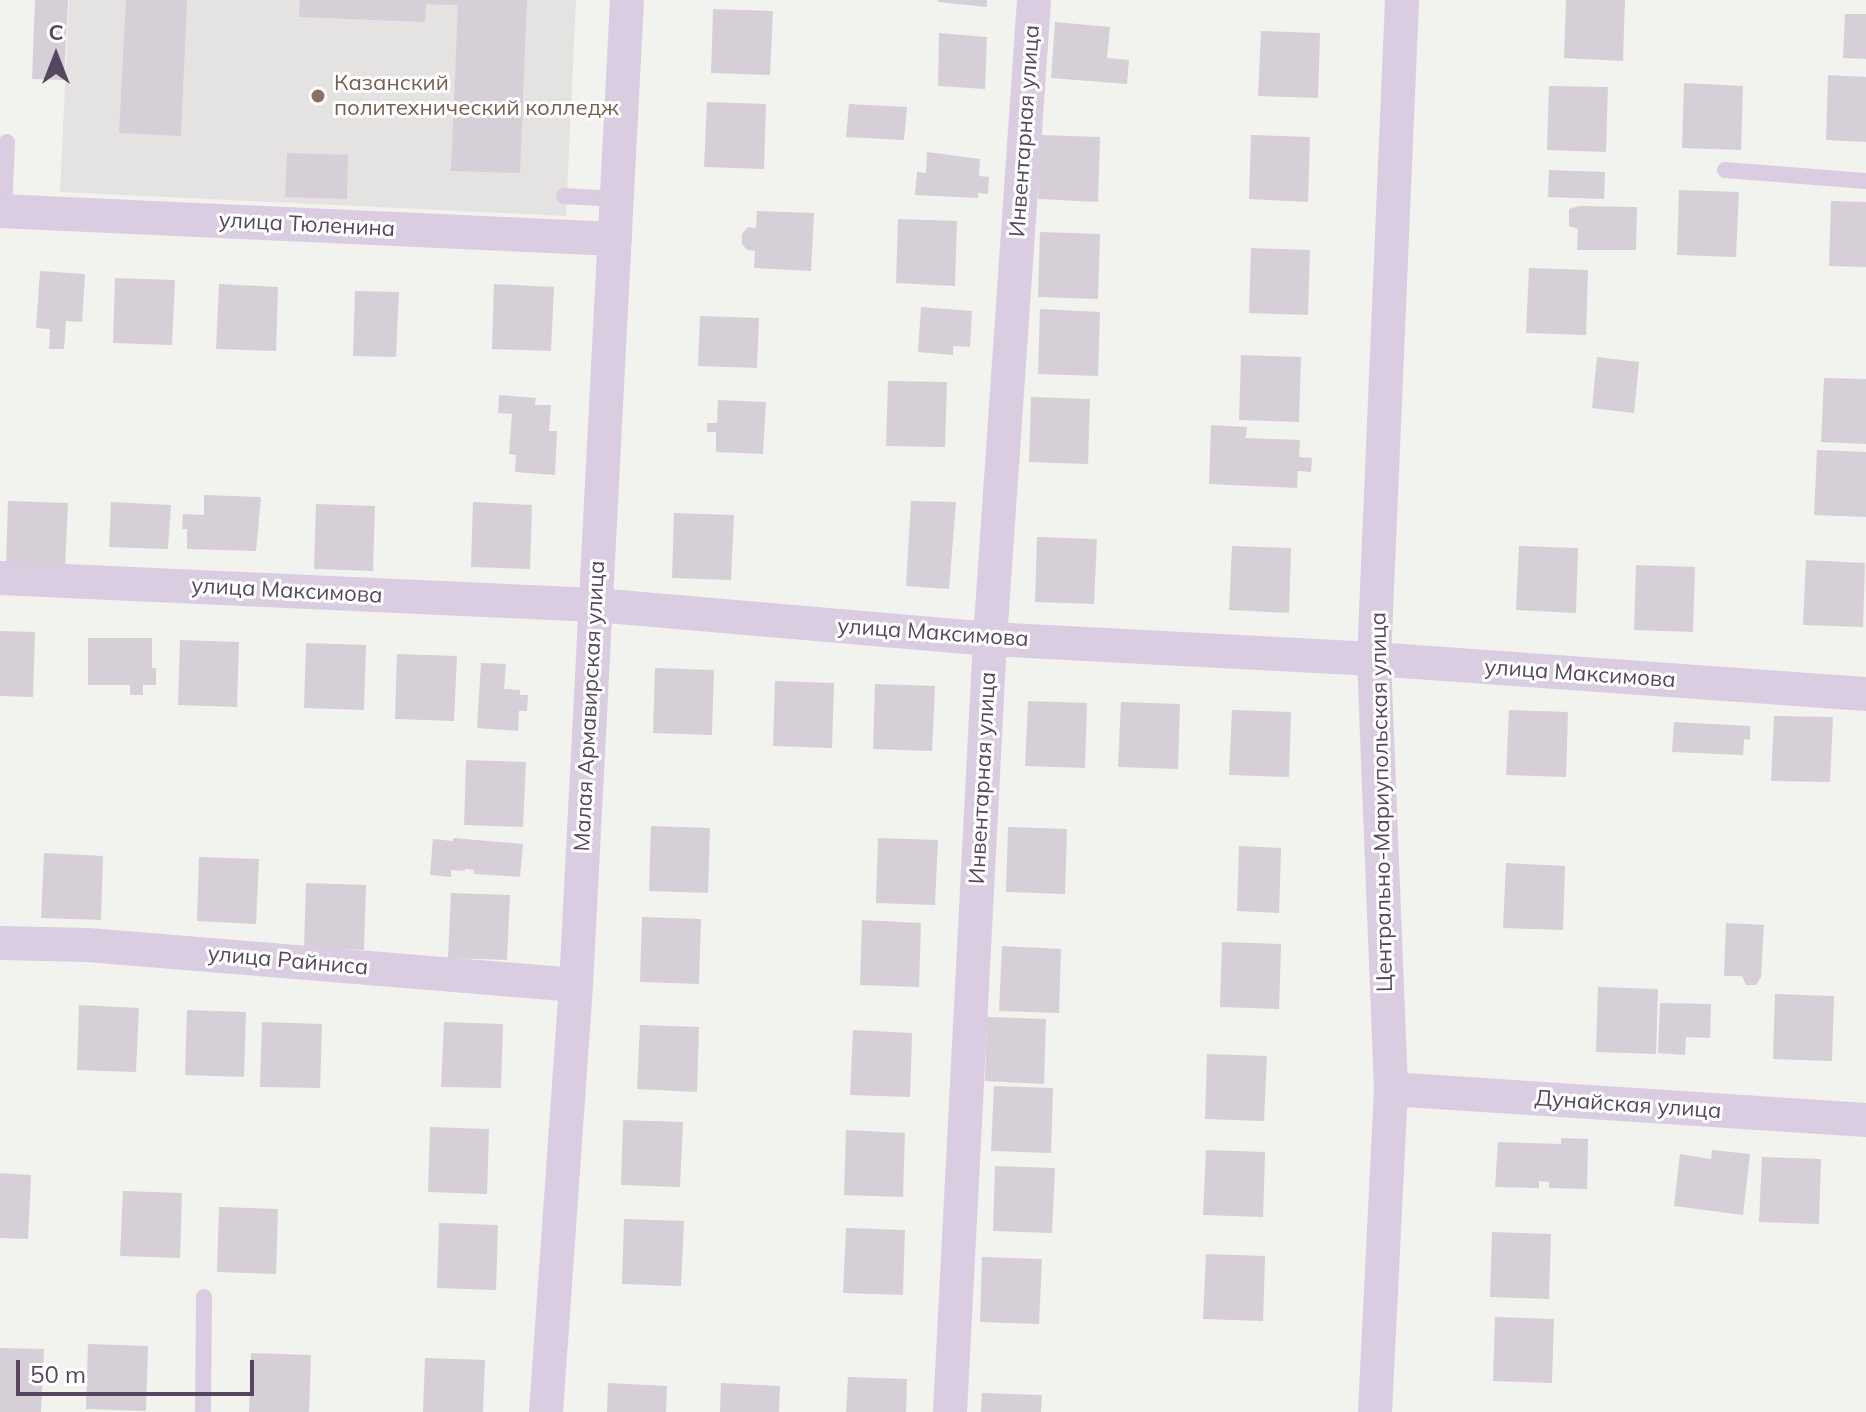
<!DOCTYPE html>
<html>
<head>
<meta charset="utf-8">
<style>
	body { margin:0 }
	#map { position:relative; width:1866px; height:1412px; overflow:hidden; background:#f2f2ef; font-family:Mulish,sans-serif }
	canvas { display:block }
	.north { position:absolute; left:16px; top:16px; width:80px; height:80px; -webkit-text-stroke:6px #fff; paint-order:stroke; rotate:0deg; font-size:22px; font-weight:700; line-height:32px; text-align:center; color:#56465f }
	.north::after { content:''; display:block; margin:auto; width:28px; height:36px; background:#56465f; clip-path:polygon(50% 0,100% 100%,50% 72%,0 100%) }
	.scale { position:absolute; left:16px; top:1360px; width:238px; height:36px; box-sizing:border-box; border:4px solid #56465f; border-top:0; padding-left:10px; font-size:24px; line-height:28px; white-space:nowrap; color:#56465f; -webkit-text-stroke:6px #fff; paint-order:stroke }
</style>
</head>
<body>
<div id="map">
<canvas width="1866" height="1412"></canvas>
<div class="north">С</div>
<div class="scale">50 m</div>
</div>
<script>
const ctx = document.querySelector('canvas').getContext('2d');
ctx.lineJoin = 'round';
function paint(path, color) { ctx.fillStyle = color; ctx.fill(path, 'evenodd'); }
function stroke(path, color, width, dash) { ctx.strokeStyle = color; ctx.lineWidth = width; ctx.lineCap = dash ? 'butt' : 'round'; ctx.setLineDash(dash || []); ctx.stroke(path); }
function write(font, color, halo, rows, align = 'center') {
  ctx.font = font + ' Mulish,sans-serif'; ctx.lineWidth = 6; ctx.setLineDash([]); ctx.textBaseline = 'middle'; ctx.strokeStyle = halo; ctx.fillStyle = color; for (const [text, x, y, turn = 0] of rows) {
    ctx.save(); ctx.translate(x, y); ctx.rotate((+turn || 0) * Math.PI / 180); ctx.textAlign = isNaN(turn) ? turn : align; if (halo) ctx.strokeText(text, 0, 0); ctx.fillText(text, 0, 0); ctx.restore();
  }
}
const education = new Path2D(`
	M69 0H576L566 216 60 192Z`);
const building = new Path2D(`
	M35 0H68L64 80 32 79Z
	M126 0H187L181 136 119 133Z
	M300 0H527L520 173 451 171 458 5 426 4 425 22 299 17Z
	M938 0H987V7L938 2Z
	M1566 0H1625L1623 61 1564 58Z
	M713 9 773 11 770 75 711 73Z
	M1845 14H1866V59L1843 58Z
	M1055 22 1110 27 1107 58 1129 60 1127 84 1051 78Z
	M1261 31 1320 33 1318 98 1258 96Z
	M939 33 987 37 985 89 938 86Z
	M1828 75 1866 77V142L1826 140Z
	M1684 83 1743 86 1741 150 1682 148Z
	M1549 86 1608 87 1606 152 1547 150Z
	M707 102 766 104 764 169 704 167Z
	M849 104 907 107 904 140 846 137Z
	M1040 135 1100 137 1098 202 1038 199Z
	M1251 135 1310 137 1308 202 1249 199Z
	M927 152 980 159 979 176 989 177 988 194 978 193V198L915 195 917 172 926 173Z
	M287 153 348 155 347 199 285 197Z
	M1549 170 1605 172 1604 199 1548 197Z
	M1679 190 1739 192 1736 257 1677 255Z
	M1831 201 1866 202V267L1829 266Z
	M1579 206 1637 207 1636 250H1577L1578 229 1569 226V209Z
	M757 211 814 213 811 271 754 268 755 251 747 250 742 244V234L748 227 756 228Z
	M898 219 957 221 955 286 896 283Z
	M1040 232 1100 234 1098 299 1038 297Z
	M1251 248 1310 250 1308 315 1249 313Z
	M1529 268 1588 270 1586 335 1526 333Z
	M40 271 85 274 82 322 66 321 64 349H49L50 329 36 328Z
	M115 278 175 280 172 345 113 343Z
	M219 284 278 287 276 351 216 349Z
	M494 284 554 287 551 351 492 349Z
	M355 291 399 292 396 357 353 356Z
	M921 307 972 311 970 347 953 346V355L918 352Z
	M1040 309 1100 312 1098 376 1038 374Z
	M700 316 759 318 757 368 698 366Z
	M1241 355 1301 357 1299 422 1239 420Z
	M1597 357 1639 362 1634 413 1592 408Z
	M1824 378 1866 379V444L1821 442Z
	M888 381 947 382 945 447 886 446Z
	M499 395 536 398 535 405H551L549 431H557L555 475 515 472 516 455 509 454 512 414 498 413Z
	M1031 397 1090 399 1088 464 1029 462Z
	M718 400 766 402 763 454 716 452V432H707V423H717Z
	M1211 425 1247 427 1246 438 1300 440 1299 457 1312 458 1311 472 1298 471 1297 488 1209 484Z
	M1817 450 1866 452V517L1814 515Z
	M204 495 261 497 256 551 187 549V529H182L183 514 204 515Z
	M8 501 68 503 65 568 6 566Z
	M911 501 956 502 949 589 906 586Z
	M111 502 171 505 168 549 109 547Z
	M473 502 532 505 530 569 471 567Z
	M316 504 375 506 373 571 314 569Z
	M674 513 734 515 731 580 672 578Z
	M1037 537 1097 539 1094 604 1035 602Z
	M1232 546 1291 548 1289 613 1229 610Z
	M1519 546 1578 548 1576 613 1516 610Z
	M1806 560 1865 563 1863 627 1803 625Z
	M1636 565 1695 567 1693 632 1634 630Z
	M0 631 35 632 33 697 0 696Z
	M88 638H152V668H156V685H143V695H130V685H88Z
	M180 640 239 642 237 707 178 705Z
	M306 643 366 645 364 710 304 708Z
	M397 654 457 656 454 721 395 719Z
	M481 663 506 664 504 689 520 690V695H528L527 711H519L518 731 477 728Z
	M655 668 714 670 712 735 653 733Z
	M775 681 834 683 832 748 773 746Z
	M875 684 935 686 932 751 873 749Z
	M1028 701 1087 703 1085 768 1025 766Z
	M1121 702 1180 704 1178 769 1118 767Z
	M1232 710 1291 712 1289 777 1229 775Z
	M1509 710 1568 712 1566 777 1506 775Z
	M1774 716 1833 717 1830 782 1771 781Z
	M1674 722 1750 726V740L1744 739 1743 755 1672 752Z
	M466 760 526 762 523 827 464 825Z
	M651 826 710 828 708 893 649 891Z
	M1008 827 1067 829 1065 894 1006 892Z
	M453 838 523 844 520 877 474 874V870L465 869V871L451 870V877L430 875 433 839 453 841Z
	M878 838 938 840 935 905 876 903Z
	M1239 846 1281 848 1279 913 1237 911Z
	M44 853 103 856 101 920 41 918Z
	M199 857 259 859 256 924 197 921Z
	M1506 863 1565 866 1563 930 1503 928Z
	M306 883 366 885 364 950 304 947Z
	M451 893 510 895 507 960 448 958Z
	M642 917 701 919 699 984 640 982Z
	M862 920 921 923 919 987 860 985Z
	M1726 923 1764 925 1761 977 1756 985H1746L1742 976H1724Z
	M1222 942 1281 944 1279 1009 1220 1007Z
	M1002 946 1061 949 1059 1013 999 1011Z
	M1598 987 1658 989 1656 1054 1596 1052Z
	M1775 994 1834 996 1832 1061 1773 1059Z
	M1660 1003 1711 1004 1710 1038 1686 1037 1685 1055 1658 1053Z
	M79 1005 139 1008 136 1072 77 1070Z
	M187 1010 246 1012 244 1077 185 1075Z
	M987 1017 1046 1019 1044 1084 985 1081Z
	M262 1022 322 1024 320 1088 260 1087Z
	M444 1022 503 1024 501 1088 441 1087Z
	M640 1025 699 1027 697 1092 637 1089Z
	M853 1030 912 1033 910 1097 850 1095Z
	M1207 1054 1267 1056 1264 1121 1205 1119Z
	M994 1086 1053 1088 1051 1153 991 1151Z
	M623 1120 683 1122 680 1187 621 1185Z
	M430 1127 489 1129 487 1194 428 1192Z
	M846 1130 905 1133 903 1197 844 1195Z
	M1561 1138 1588 1139 1587 1189 1549 1188V1182L1539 1181V1188L1495 1187 1498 1142 1561 1144Z
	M1206 1150 1265 1152 1263 1217 1203 1215Z
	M1712 1150 1750 1154 1743 1215 1674 1206 1680 1154 1711 1159Z
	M1762 1157 1821 1159 1819 1224 1759 1222Z
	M995 1166 1055 1168 1052 1233 993 1231Z
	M0 1173 31 1175 28 1239 0 1238Z
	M123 1191 182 1193 180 1258 120 1256Z
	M219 1207 278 1209 276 1274 217 1272Z
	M624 1219 684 1221 681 1286 622 1284Z
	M439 1223 498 1225 496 1290 437 1288Z
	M846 1228 905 1230 903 1295 843 1293Z
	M1492 1232 1551 1234 1549 1299 1490 1297Z
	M1206 1254 1265 1256 1263 1321 1203 1319Z
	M982 1257 1042 1259 1039 1324 980 1322Z
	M1495 1317 1554 1319 1552 1383 1493 1381Z
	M88 1344 148 1346 146 1411 86 1409Z
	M0 1348 44 1349 41 1412H0Z
	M251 1353 311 1355 309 1412H249Z
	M425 1358 485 1360 483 1412H423Z
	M848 1377 907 1379 906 1412H846Z
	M608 1383 667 1386 666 1412H607Z
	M721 1383 780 1386 779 1412H720Z
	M982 1393 1042 1395 1041 1412H981Z`);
const service = new Path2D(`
	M1725 170 1866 181
	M564 196 616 199
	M4 212 7 142
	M203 1412 204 1297`);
const minor = new Path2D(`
	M0 211 615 239
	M0 578 596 605 990 639 1374 659 1866 694
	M0 943 88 945 576 985
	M1391 1089 1866 1120
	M546 1412 576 985 627 0
	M950 1412 990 639 1034 0
	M1375 1412 1391 1089 1374 659 1402 0`);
const markers = [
	[318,96,8,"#8d6e63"]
];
const educationNames = [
	["Казанский",334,83],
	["политехнический колледж",334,108]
];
const streetNames = [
	["Инвентарная улица",1025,131,-86],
	["улица Тюленина",307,225,3],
	["улица Максимова",287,591,3],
	["улица Максимова",933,633,4],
	["улица Максимова",1580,674,4],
	["Малая Армавирская улица",590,706,-87],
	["Инвентарная улица",983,778,-87],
	["Центрально-Мариупольская улица",1382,802,-91],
	["улица Райниса",288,961,5],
	["Дунайская улица",1628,1105,4]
];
paint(education, '#e4e3e1');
paint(building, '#d6cfd8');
stroke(service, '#dacde1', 16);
stroke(minor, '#dacde1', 34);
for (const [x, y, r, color] of markers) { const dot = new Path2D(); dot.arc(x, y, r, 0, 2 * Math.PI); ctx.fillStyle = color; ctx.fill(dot); stroke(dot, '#fff', 3); }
write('22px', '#785e54', '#fff', educationNames, 'left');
write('22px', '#56465f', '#fff', streetNames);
</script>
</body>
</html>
